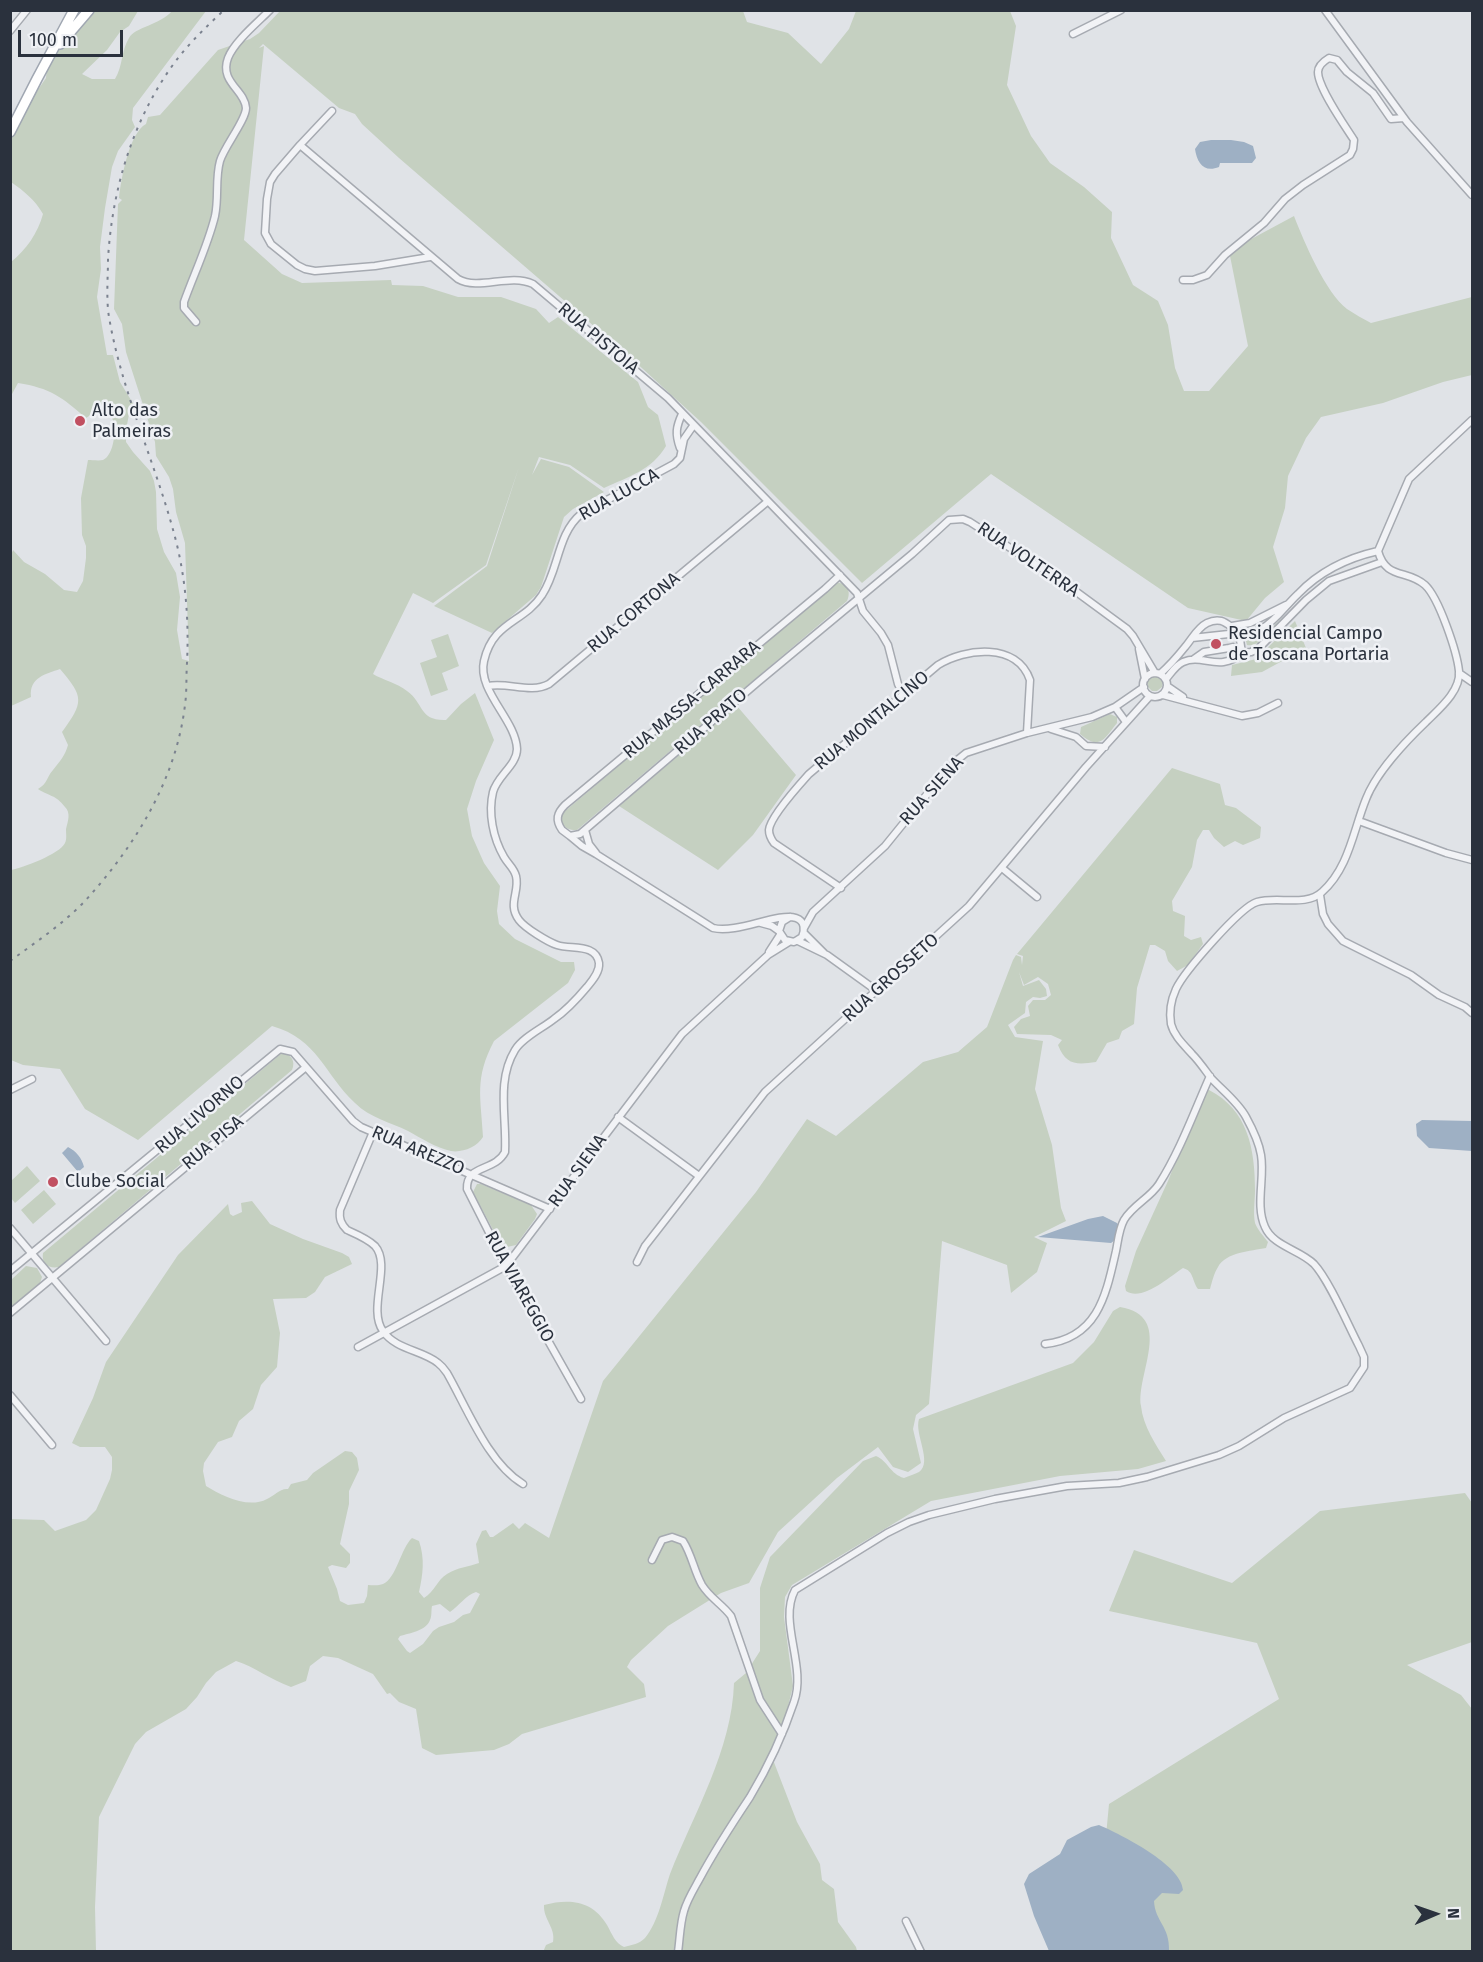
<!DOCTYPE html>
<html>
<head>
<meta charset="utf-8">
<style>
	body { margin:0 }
	#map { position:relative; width:1483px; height:1962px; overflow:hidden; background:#e0e3e7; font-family:"Fira Sans",sans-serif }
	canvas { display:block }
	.frame { position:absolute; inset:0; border:12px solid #2a313d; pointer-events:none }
	.north { position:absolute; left:1405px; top:1884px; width:60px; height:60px; -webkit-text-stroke:4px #eff1f5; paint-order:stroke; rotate:88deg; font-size:16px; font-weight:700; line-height:24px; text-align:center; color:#2a313d }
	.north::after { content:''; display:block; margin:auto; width:21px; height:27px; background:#2a313d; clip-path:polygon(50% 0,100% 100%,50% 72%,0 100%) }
	.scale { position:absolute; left:18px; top:30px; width:105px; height:27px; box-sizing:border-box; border:3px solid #2a313d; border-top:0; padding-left:8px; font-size:18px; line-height:21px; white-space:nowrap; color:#2a313d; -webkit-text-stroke:4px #eff1f5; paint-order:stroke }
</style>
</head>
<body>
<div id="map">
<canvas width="1483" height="1962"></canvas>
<div class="frame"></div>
<div class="north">N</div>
<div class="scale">100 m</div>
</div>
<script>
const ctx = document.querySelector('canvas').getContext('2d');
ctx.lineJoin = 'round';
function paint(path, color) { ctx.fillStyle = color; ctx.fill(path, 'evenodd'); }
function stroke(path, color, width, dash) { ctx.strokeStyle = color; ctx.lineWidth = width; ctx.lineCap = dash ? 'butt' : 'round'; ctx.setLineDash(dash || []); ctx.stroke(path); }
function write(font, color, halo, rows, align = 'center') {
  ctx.font = font + ' "Fira Sans",sans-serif'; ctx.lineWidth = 5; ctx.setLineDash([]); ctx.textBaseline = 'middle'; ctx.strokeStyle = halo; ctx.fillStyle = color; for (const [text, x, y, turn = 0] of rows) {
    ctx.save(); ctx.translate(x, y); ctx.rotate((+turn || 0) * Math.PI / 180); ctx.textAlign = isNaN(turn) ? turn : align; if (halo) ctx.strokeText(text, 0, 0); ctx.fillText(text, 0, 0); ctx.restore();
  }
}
const green = new Path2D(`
	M93 11H138L129 26 120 32 107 50 82 74 92 79H115C123 66 121 51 129 38 135 27 160 25 172 11H206L133 108 132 120 135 127 118 151 112 167 105 208 100 247 101 269 97 297 107 355H113L120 382 134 405 130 409 126 430V442L133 452 150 471 154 481 156 492 157 529 164 552 176 573 180 597 177 630 182 659 189 661 185 543 176 512 173 489 169 477 156 456 155 442 126 352 122 324 114 309 118 204 122 200 119 198C121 180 129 133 146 124L148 117 160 115 218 50 250 39 259 33 280 11H743L747 22 788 33 821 64 849 29 856 11H1010L1016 26 1007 85 1031 136 1050 163 1084 187 1112 212 1111 238 1133 285 1158 301 1168 325 1175 368 1184 391H1209L1248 346 1229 251 1294 216C1304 242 1326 293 1347 309 1355 314 1363 319 1371 323L1472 297V375L1443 382 1383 403 1321 417 1306 438 1288 476 1285 508 1273 547 1284 582 1265 598 1246 621 1188 608 991 474 862 583 701 422 632 359 399 158 362 124 355 114 339 108 263 44 259 48 264 46 244 240 282 274 302 283 391 280 392 285 423 286 458 297H501L536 309 549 323 558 317 638 382 648 407 658 415 666 446C652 470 628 477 604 488L570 465 539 457 532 475 541 459 569 467 604 492 573 509 564 517 541 587 536 595 492 633 434 606 487 566 519 467 486 565 433 603 413 593 373 674C383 680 397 683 407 691 424 703 419 721 446 720L461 704 475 693 494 740 476 781 467 809 472 836 484 863 500 886 497 911 499 924 515 939 561 962H574L575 970 568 983 494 1041C474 1079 481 1097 483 1137 477 1147 462 1153 451 1151 436 1148 421 1138 408 1131 390 1122 370 1118 355 1103 324 1074 318 1039 272 1026L138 1140 85 1109 60 1069 23 1065 11 1060V870C22 868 60 854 65 843 67 839 66 834 66 829 68 821 71 813 65 807 55 794 50 797 38 789 48 783 46 778 53 770 60 761 65 756 68 745L62 732C84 702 84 697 60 669 46 674 29 677 31 697L11 706V555L13 550 24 562 45 574 64 590 77 592 83 581 86 558V546L82 535 81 498 88 460C92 460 99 461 103 460 114 455 117 428 112 418 103 413 95 411 86 418 62 397 50 388 18 383L12 394 11 414V262C26 250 38 233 43 214 35 200 24 191 11 182V140L24 110 46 78 47 66 55 50Z
	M834 583C846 581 852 590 847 601L577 830C566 831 557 823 564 812Z
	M1302 600C1290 612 1263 649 1247 645L1246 641 1270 629Z
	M1295 621 1306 648 1262 672 1231 676 1232 665 1256 659Z
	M448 634 459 666 442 673 448 690 431 696 420 663 437 657 431 640Z
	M1152 676 1160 677 1163 682 1162 687 1157 691H1152L1148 687 1147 682Z
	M737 706 796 775 753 835 718 870 619 806Z
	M1110 714 1117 717V723C1104 739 1100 751 1080 734L1081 727Z
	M1172 768 1220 784 1225 805 1236 808 1261 827 1260 838 1243 845 1235 841 1224 847 1214 838 1209 830H1203L1197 840 1192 867 1172 901 1173 911 1185 916 1184 936 1191 940 1201 937 1203 944 1188 965 1177 971 1168 961 1165 951 1155 945H1150L1137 988 1134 1024 1122 1031 1119 1039 1107 1043 1096 1062C1076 1065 1066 1065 1058 1045L1062 1040 1051 1035 1017 1034 1014 1027 1021 1019 1030 1016 1028 1006 1033 1000H1045L1051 995 1048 984 1038 977 1024 985 1019 972 1023 986 1039 980 1046 989 1047 996 1040 998 1033 997 1026 1002 1025 1013 1008 1025 1015 1037 1043 1041 1035 1089 1052 1145 1061 1208 1066 1221 1034 1237 1047 1243 1037 1272 1011 1293 1007 1265 942 1241 929 1404 916 1415 913 1429 921 1463 908 1472 893 1467 878 1447 837 1478 778 1532 749 1583 721 1593 668 1626 631 1660 627 1667 644 1684 646 1697 522 1734 509 1744 494 1750 436 1755 422 1748 416 1709 399 1702 390 1693 387 1694 373 1674 338 1658 323 1656 310 1666 306 1681 291 1687C271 1680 255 1667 236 1661L216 1672 206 1683 197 1697 186 1709 146 1732 135 1744 99 1817 95 1907 96 1951 11 1952V1519L44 1520 55 1531 86 1520 96 1510 110 1479 112 1470V1457L105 1447H80L72 1443 93 1398 106 1362 178 1255 228 1204 230 1214 233 1216 242 1212 241 1203 252 1201 270 1224 303 1239 342 1253 349 1257 352 1264 325 1277 315 1292 306 1298 273 1299 280 1333 277 1367 261 1385 253 1409 239 1421 232 1437 218 1442 204 1463 203 1471 206 1486C222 1496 248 1509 267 1499 274 1496 280 1488 288 1489L291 1484 307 1480 313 1473 345 1451 352 1452 357 1458 359 1470 349 1491V1504L340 1544 350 1554V1563L346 1568 332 1565 328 1567 337 1589 340 1601 348 1605 364 1603 367 1596 368 1585C372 1585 378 1586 383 1584 396 1579 401 1548 412 1538L419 1541C425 1559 423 1574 419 1592L424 1598C435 1591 437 1580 447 1574 458 1567 468 1567 479 1563L476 1544 482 1531 486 1530 490 1537H493L513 1523 519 1529 525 1523 549 1538 603 1381 756 1192 807 1119 836 1136 923 1062 958 1052 987 1027 1013 960 1016 955 1021 957 1022 965 1023 956 1017 954ZM476 1592 480 1594 470 1613 463 1615 454 1622 439 1627 433 1631 423 1644 410 1653 407 1651 398 1639 400 1636C410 1633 426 1631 430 1620 432 1616 431 1611 432 1606L440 1604 450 1612C459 1606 466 1595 476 1592Z
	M282 1053C291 1054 296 1061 292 1070L59 1267C49 1269 41 1264 43 1253Z
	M1209 1090C1248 1110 1255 1149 1255 1190 1255 1200 1253 1213 1255 1223 1257 1229 1264 1237 1268 1242L1266 1248C1251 1251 1226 1252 1218 1267 1214 1273 1212 1282 1210 1289H1198C1192 1281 1194 1271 1183 1268 1169 1277 1142 1302 1126 1291L1125 1286 1136 1251 1168 1181 1203 1092Z
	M27 1166 40 1181 15 1203 11 1198V1181Z
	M477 1184H481L531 1205 537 1214 535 1219 516 1245 507 1247 500 1243 473 1192Z
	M44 1190 56 1204 33 1224 21 1210Z
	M26 1266 37 1268 42 1277 40 1283 11 1308V1280Z
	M1120 1307C1175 1316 1136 1374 1141 1406 1143 1426 1156 1445 1166 1461L1138 1469 1060 1476 931 1501 792 1585 785 1597 784 1617 793 1686 786 1715 770 1752 797 1822 820 1864 822 1880 834 1889 838 1922 856 1947 857 1951 543 1952 546 1945 553 1942C556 1928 543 1919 544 1905 570 1898 593 1901 607 1925 612 1934 615 1943 624 1947 632 1945 639 1944 645 1938 659 1921 663 1895 670 1874 694 1813 732 1750 734 1683L746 1673 760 1651V1588L770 1557 863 1461 876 1456C888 1461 890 1474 904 1478 909 1476 915 1474 919 1472 933 1462 914 1434 919 1419L1073 1363 1094 1342 1113 1311Z
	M1465 1493 1472 1503V1642L1407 1665 1461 1695 1472 1709V1951L1095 1952 1109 1804 1279 1699 1257 1643 1109 1611 1134 1550 1232 1583 1320 1511Z`);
const water = new Path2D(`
	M1211 140H1231L1244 142 1253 146 1256 158 1252 163H1220L1219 167C1204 173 1197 163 1195 149L1200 142Z
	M1422 1120 1472 1121V1151L1429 1148 1417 1136 1416 1124Z
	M68 1147C76 1151 82 1158 84 1167L78 1172 62 1153Z
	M1103 1216 1117 1223 1120 1227 1115 1240 1111 1243 1038 1237 1088 1219Z
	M1099 1825C1120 1834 1182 1865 1183 1890L1179 1894 1162 1893 1154 1901C1155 1922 1170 1926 1169 1951H1049L1034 1916 1024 1884 1029 1874 1060 1854 1067 1840 1091 1827Z`);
const minor = new Path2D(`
	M1325 10 1407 122 1472 195
	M10 31 27 10
	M1073 34 1121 10
	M332 111 300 145 275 174 270 182 267 199 265 233 271 244 297 265 305 269 315 271 375 266 430 257
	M300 145 458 279C479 291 509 273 533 284L668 398 857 593 863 611 881 633 888 645 898 684 904 695
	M1183 280H1193L1207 275 1225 255 1264 223 1285 199 1303 185 1350 155 1353 149 1354 140C1345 126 1318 88 1318 72 1318 65 1324 61 1329 58L1337 60 1347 72 1373 93 1391 119 1404 118
	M196 322 184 308V302C194 274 208 245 215 216 219 197 215 179 220 161 224 147 246 120 246 108 245 90 219 82 228 58 234 42 257 23 270 10
	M680 448C675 434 676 427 682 414
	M1378 551 1409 479 1472 420
	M840 575 825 589 565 805C557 813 555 820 562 830L570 836 580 834 758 682 912 554 949 520 963 519 970 522 1063 582 1127 629 1133 636 1155 673
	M1232 626 1250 623 1286 605
	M1239 633 1242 653
	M1192 638 1238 633
	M1139 649 1145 679
	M1194 659 1204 652 1229 648 1233 647 1242 653
	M1459 673 1472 682
	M1143 685a12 12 0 1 1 24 0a12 12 0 1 1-24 0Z
	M1160 674C1169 666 1177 657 1185 647 1192 639 1197 628 1207 623 1232 611 1231 645 1261 629 1277 620 1285 606 1298 594 1320 571 1347 558 1378 551
	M1166 679C1171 673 1176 665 1183 662 1203 653 1219 673 1242 653L1251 652 1258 649 1306 600 1329 581 1382 562
	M488 686C509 682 530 694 549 684L767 502
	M1167 686 1183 697
	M1163 695 1242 716 1258 713 1278 703
	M1115 707 1126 722
	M1051 729 1076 737 1086 746 1105 747
	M1359 821 1446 853 1472 860
	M585 830 589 844 596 853
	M570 836 582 846 596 854 713 928C737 934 778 912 796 918 805 921 805 930 802 937L794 942 785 940 779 931 782 922 790 917
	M1002 868 1037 897
	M841 888 774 843C771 839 769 835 769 830 770 817 800 784 809 774L938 665C965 648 1017 642 1030 680L1027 733
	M1320 895 1323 914 1328 924 1343 941 1411 975 1439 995 1465 1007 1472 1013
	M761 923 772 926 779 931
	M804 928 813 912 885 846 941 777 956 761 966 753 1027 733 1092 717 1115 707 1144 687
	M804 933 824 953
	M798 941 827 955 877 991
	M769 952 780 935
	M10 1090 32 1079
	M618 1117 699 1176
	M373 1132 340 1210C339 1219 341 1224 347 1230 356 1234 368 1239 375 1246 392 1265 367 1309 383 1331 396 1350 422 1350 438 1363 442 1366 445 1370 447 1373 467 1408 488 1463 523 1484
	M10 1228 106 1341
	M637 1262 645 1246 765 1092 969 906 1086 767 1150 696
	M10 1271 280 1049 293 1052 353 1121 361 1127 550 1209
	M10 1313 306 1067
	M1045 1344C1098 1338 1106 1295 1116 1251 1118 1241 1119 1229 1124 1220 1133 1205 1150 1198 1159 1184 1180 1151 1194 1112 1210 1076
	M358 1347 506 1266 682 1034 768 955 789 942
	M10 1395 52 1445
	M581 1399 506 1266 467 1189C466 1164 495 1172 505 1152 507 1118 496 1081 515 1050 523 1037 543 1028 554 1019 567 1010 577 999 587 987 592 981 600 972 599 963 596 943 571 950 557 945 548 942 525 928 519 920 507 904 520 892 516 876 514 868 508 864 504 857 493 838 488 813 493 792 497 776 517 765 517 749 516 720 477 691 484 661 493 621 524 623 542 595 559 570 557 534 581 514L674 464 680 458 684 439 693 426
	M652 1560 662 1540 672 1537 683 1541C692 1555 694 1571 702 1585 710 1598 722 1604 731 1616L760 1700 782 1734
	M906 1921 921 1952
	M678 1952C680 1938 680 1924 684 1911 687 1900 694 1889 700 1878 715 1850 732 1824 750 1797 768 1767 783 1735 794 1702 807 1666 778 1622 795 1590L887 1533 909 1522 929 1515 995 1499 1067 1486 1119 1483 1147 1477 1219 1455 1239 1446 1284 1418 1350 1388 1364 1367V1357L1359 1346C1348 1325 1329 1280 1314 1264 1300 1250 1273 1246 1265 1227 1255 1205 1265 1178 1261 1155 1259 1142 1252 1128 1246 1117 1238 1102 1222 1090 1211 1078 1205 1070 1199 1061 1192 1054 1184 1045 1174 1036 1171 1024 1169 1012 1171 1000 1176 989 1184 972 1240 907 1257 902 1277 896 1306 907 1322 892 1349 868 1353 831 1366 799 1376 773 1406 741 1426 722 1439 709 1461 691 1459 671 1457 652 1439 598 1425 585 1407 569 1386 580 1378 551`);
const primary = new Path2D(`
	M60 44 89 10
	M10 132 37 79 74 10`);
const rail = new Path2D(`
	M10 961C36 942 63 924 85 901 135 846 176 780 185 705 187 691 186 677 187 663 189 622 186 581 176 541 157 466 122 394 109 317 106 299 108 277 108 259 112 192 131 125 170 69 185 47 204 29 224 10`);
const markers = [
	[80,421,6,"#c15061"],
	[1216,644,6,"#c15061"],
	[53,1182,6,"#c15061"]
];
const streetNames = [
	["RUA PISTOIA",598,339,40],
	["RUA LUCCA",619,495,-29],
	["RUA VOLTERRA",1028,560,34],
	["RUA CORTONA",634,613,-40],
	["RUA MASSA-CARRARA",692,700,-40],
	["RUA MONTALCINO",872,721,-40],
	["RUA PRATO",711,722,-41],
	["RUA SIENA",932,791,-48],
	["RUA GROSSETO",891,978,-42],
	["RUA LIVORNO",200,1115,-40],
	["RUA PISA",213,1143,-40],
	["RUA AREZZO",418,1151,23],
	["RUA SIENA",578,1171,-54],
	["RUA VIAREGGIO",519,1287,61]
];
const poiNames = [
	["Alto das",92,411],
	["Palmeiras",92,432],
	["Residencial Campo",1228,634],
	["de Toscana Portaria",1228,655],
	["Clube Social",65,1182]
];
paint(green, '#c5d0c1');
paint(water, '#9eb0c4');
stroke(minor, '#a6aab1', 9);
stroke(primary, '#a0a7b2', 12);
stroke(minor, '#f2f3f6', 6);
stroke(primary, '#fff', 9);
stroke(rail, '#7b828f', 2, [3, 6]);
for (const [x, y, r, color] of markers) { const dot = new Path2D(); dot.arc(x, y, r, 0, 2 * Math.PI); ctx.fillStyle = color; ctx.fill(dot); stroke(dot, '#eff1f5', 2); }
write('18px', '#2a313d', '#eff1f5', streetNames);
write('18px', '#2a313d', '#eff1f5', poiNames, 'left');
</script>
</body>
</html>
